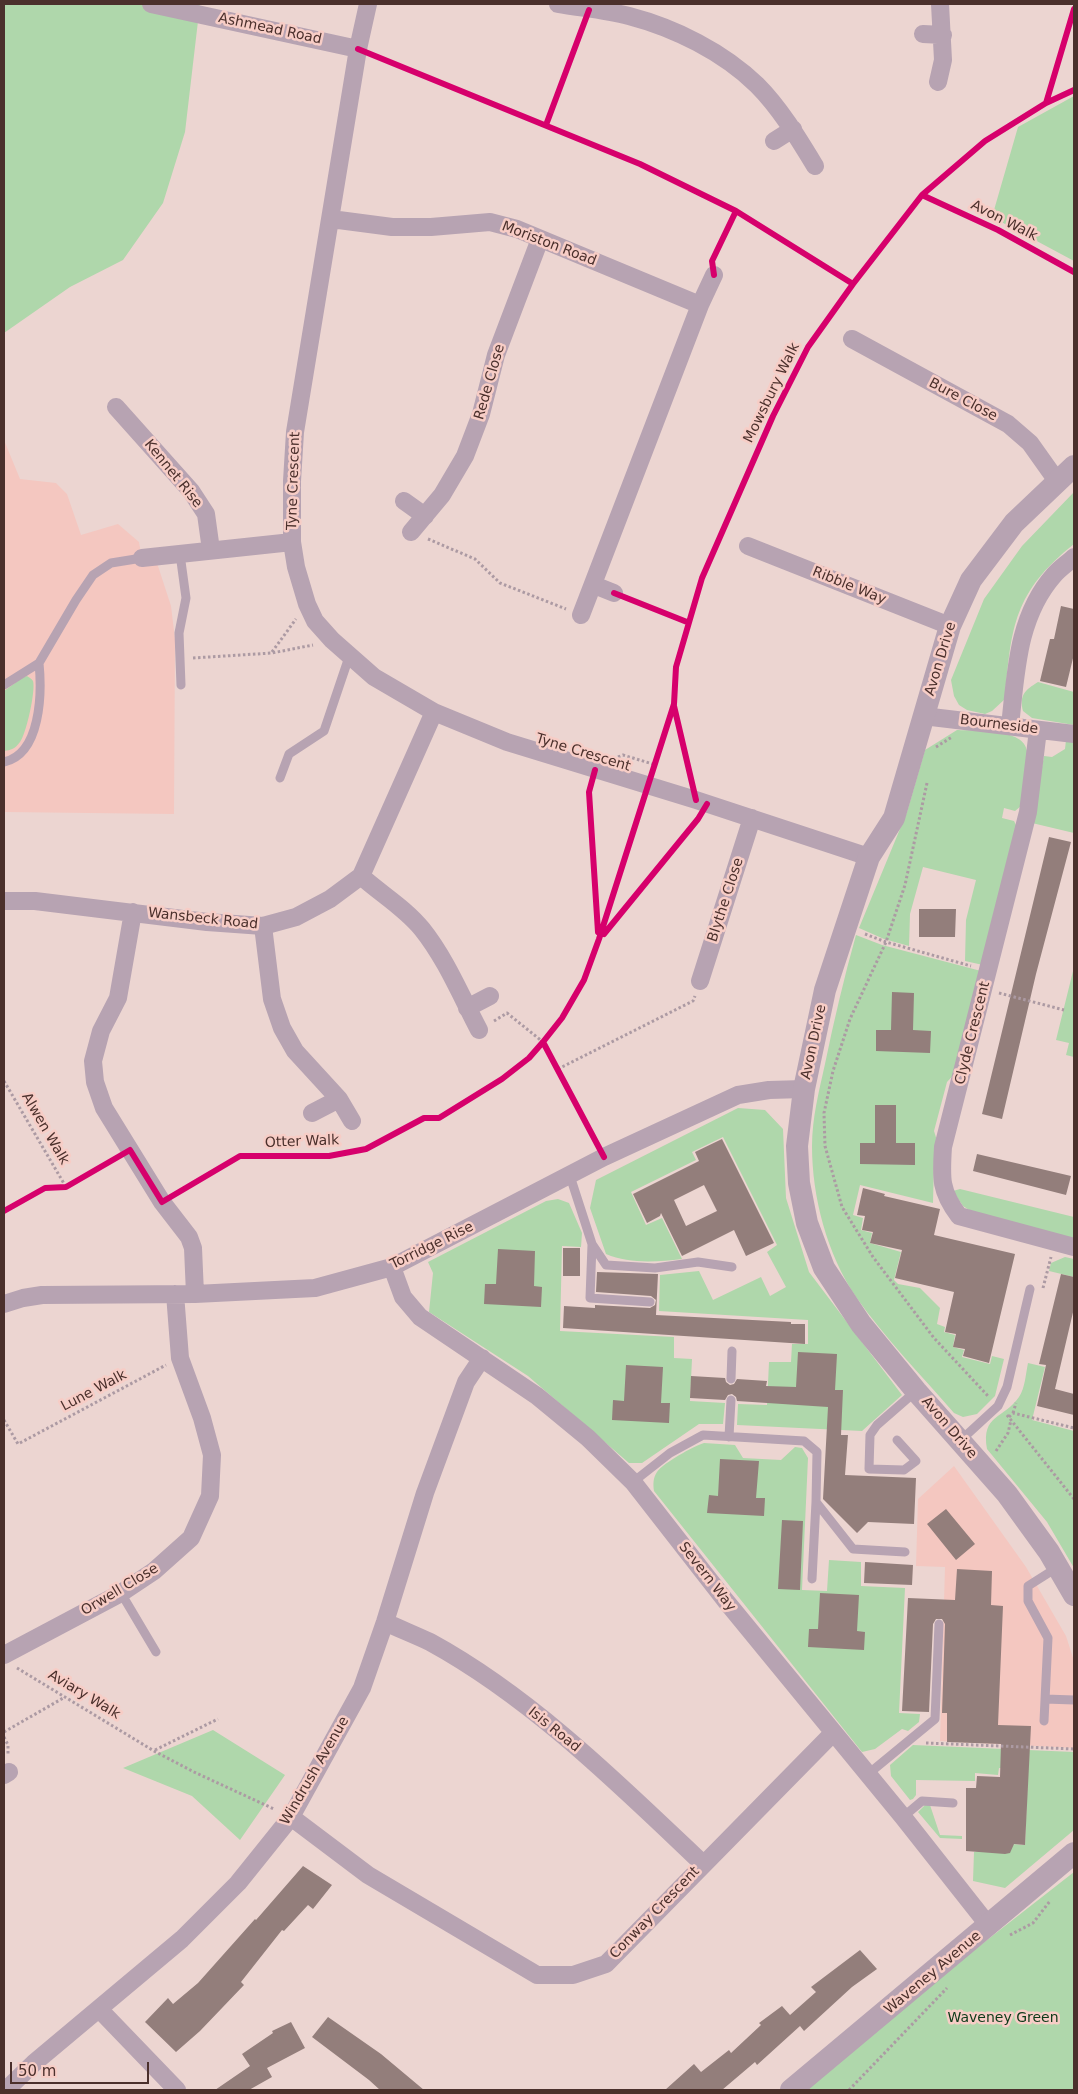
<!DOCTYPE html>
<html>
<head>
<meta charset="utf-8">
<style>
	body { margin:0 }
	#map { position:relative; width:1078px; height:2094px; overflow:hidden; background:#ecd5d1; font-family:"DejaVu Sans",sans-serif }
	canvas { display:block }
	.frame { position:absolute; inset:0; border:5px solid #4b302c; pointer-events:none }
	.scale { position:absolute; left:10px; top:2062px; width:139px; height:22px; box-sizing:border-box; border:2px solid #4b302c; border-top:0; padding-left:6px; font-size:15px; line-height:18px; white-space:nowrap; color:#4b302c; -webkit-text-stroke:4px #f7cdc6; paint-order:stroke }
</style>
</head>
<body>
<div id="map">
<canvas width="1078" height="2094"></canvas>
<div class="frame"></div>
<div class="scale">50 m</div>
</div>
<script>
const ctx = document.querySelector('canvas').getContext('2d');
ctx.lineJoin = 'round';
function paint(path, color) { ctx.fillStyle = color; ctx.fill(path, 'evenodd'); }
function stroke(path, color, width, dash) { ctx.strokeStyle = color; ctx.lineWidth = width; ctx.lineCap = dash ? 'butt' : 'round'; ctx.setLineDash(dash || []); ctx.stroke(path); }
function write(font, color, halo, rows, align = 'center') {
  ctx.font = font + ' "DejaVu Sans",sans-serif'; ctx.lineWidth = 5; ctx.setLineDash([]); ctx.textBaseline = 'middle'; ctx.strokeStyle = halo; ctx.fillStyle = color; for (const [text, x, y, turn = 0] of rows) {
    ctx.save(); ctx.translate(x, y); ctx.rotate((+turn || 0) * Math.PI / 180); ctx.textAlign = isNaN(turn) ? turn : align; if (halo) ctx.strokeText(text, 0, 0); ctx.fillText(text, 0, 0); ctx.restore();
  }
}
const built = new Path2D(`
	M4 440 20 479 56 483 67 494 81 535 118 524 139 542 143 565 157 563 171 606 175 639 174 814 4 812Z
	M954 1466 1026 1567 1066 1636 1074 1661V1748L940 1741 945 1567 916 1566 918 1499Z`);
const green = new Path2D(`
	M4 4H200L185 132 163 203 123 260 70 287 4 333Z
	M1074 96V261L992 217 1018 127Z
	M1074 492V544C1014 592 1011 626 1005 699L992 711 985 714 967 710 959 705 954 696 951 680 984 599 1022 546Z
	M27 676C30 678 31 678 33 681 36 690 26 735 20 742 15 749 11 750 4 751V691L22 678Z
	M1038 682 1074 692V725L1032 718 1023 711C1019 695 1025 690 1038 682Z
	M957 730C975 731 1024 728 1027 751 1028 765 1022 792 1021 806L1015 811 1004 808 1002 818 1014 821 1017 827 983 965 965 961 966 920 976 880 923 867 910 914 909 946 884 939 859 928 907 812 925 750Z
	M1066 740 1074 742V833L1032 823 1044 756 1052 757 1065 749Z
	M856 935 882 945 981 971 958 1070 947 1082 934 1131 938 1144 934 1163 933 1203 860 1185 853 1215 863 1218 861 1230 872 1233 870 1243 901 1252 894 1280 898 1284 920 1288 940 1308 937 1324 945 1327 944 1332 955 1335 953 1347 964 1350 962 1357 990 1364 992 1356 1004 1359 995 1396 977 1414 963 1417 954 1413C921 1375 885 1338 856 1297 827 1254 812 1197 812 1146 812 1118 819 1091 825 1064 834 1020 844 978 856 935Z
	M1074 967V1057L1066 1055 1069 1043 1056 1040Z
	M738 1108 765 1110 783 1129 786 1198 809 1272 902 1395 862 1431 737 1425 738 1404 767 1405 769 1362H791L792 1344H808V1320L659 1311 660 1275 699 1271 713 1300 761 1277 770 1296 786 1287 767 1252 777 1245 723 1137 692 1152 696 1160 631 1192 646 1225 662 1218 682 1259C657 1262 629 1264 606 1254L590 1208 596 1180Z
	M960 1189 1074 1217V1239L977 1215 963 1206 953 1191Z
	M558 1199 569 1203 582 1233 581 1247 562 1246 560 1331 674 1337V1358L692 1359 690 1401 725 1403 723 1424H699L642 1463H629L528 1376 429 1312 433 1273 428 1262 546 1201Z
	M1065 1257 1074 1259V1277L1049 1271 1051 1263Z
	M1028 1363 1045 1367 1032 1420 1074 1431V1568L1047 1522 987 1449C981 1414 1004 1419 1019 1397 1025 1389 1026 1372 1028 1363Z
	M704 1443 735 1445 743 1458 781 1460 795 1447 802 1448 808 1458 802 1590 827 1591 829 1560 861 1562V1586L905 1588 899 1713 920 1714 919 1722 908 1731 902 1729 875 1749 862 1752 654 1491C653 1484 653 1478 657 1472 663 1463 694 1446 704 1443Z
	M213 1730 285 1775 240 1840 192 1796 123 1768Z
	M913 1745 1074 1752V1830L1005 1888 973 1881 974 1852 1012 1844 1025 1845 1028 1770 999 1768 998 1775 975 1773V1781L916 1780V1795L913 1799 910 1800 891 1776 890 1765Z
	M925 1805H930L940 1835 962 1836V1839L940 1838 918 1812Z
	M1074 1872V2090H801L863 2037Z`);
const building = new Path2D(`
	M1061 606 1074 609V654L1066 687 1040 681 1050 639H1054Z
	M1049 837 1071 842 1036 974 1002 1119 982 1114Z
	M919 909H956L955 937H919Z
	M892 992 914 993 913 1030 931 1031 930 1053 876 1051V1030H891Z
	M875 1105H896V1143H915V1165L860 1164V1143H875Z
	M722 1139 774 1243 746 1256 734 1230 682 1256 661 1213 660 1216 647 1223 633 1194 699 1161 695 1152ZM704 1185 717 1211 686 1226 674 1200Z
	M977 1154 1071 1176 1066 1195 973 1171Z
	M863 1188 885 1194 884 1196 940 1209 934 1235 1015 1254 989 1363 963 1356 965 1349 953 1347 956 1334 945 1332 954 1292 895 1278 902 1250 870 1243 873 1232 862 1230 865 1216 857 1215Z
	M563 1248H580V1276H563Z
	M498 1249 535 1251 534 1286 542 1287 541 1307 484 1304 485 1284H496Z
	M597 1272 658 1274 656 1315 791 1322V1324H805V1344L563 1328 564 1306 595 1308V1305L650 1308 655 1305 656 1300 651 1296 596 1292Z
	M1061 1274 1074 1277V1308L1055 1389 1074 1394V1415L1037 1406 1046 1365 1039 1364Z
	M798 1352 837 1354 835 1390H843L841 1435H848L845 1475 916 1478 914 1524 868 1522 857 1533 823 1499 828 1407 737 1401 736 1397 732 1394 728 1395 725 1400 690 1398 691 1376 725 1378 726 1382 730 1385 734 1384 737 1379 767 1381 766 1386 796 1387Z
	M626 1365 663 1367 661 1403H670L669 1423 612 1420 613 1400 624 1401Z
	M720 1459 759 1461 756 1498H765L764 1516 707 1513 709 1495 718 1496Z
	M946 1509 975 1544 956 1560 927 1524Z
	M782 1520 803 1521 800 1590 778 1589Z
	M865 1562 913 1565 912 1585 864 1583Z
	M957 1569 992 1571 991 1605 1003 1606 998 1725 1031 1726 1025 1845 1014 1844 1010 1853 1005 1854 966 1851V1788H976L977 1776 1000 1777 1001 1744 947 1742V1713H942L945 1624 942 1619H936L933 1624 929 1712 902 1711 908 1598 955 1600Z
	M820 1593 859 1595 857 1631 865 1632 864 1650 808 1647 809 1629H818Z
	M303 1866 332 1885 313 1909 308 1905 284 1931 282 1930 241 1982 244 1985 200 2031 176 2052 145 2022 168 1998 173 2004 198 1983 255 1919 256 1920Z
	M860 1950 877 1969 852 1987 804 2031 800 2026 757 2065 755 2062 722 2090H665L694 2064 701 2072 729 2050 731 2053 761 2025 759 2023 782 2006 790 2015 816 1992 811 1987Z
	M328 2017 381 2054 424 2090H380L369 2080 312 2037Z
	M291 2022 305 2048 267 2068 272 2077 249 2090H215L250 2066 242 2054 273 2033 272 2031Z`);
const path = new Path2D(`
	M428 539 475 559 500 583 566 609
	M272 652 296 619
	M193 658 272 653 313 645
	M936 747 952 737
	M618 757 623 755 656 765
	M927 783 905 885 886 942 850 1019 833 1071 824 1113 825 1146 842 1207 873 1257 934 1338 988 1396
	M865 934 886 942 971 966
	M999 993 1064 1010
	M494 1021 507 1013 543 1042
	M558 1069 693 1001 695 996
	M4 1081 66 1187
	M1043 1288 1051 1257
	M1013 1413 1016 1403
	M1007 1415 1074 1499
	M1009 1417 1013 1413 1074 1428
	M4 1420 18 1444 166 1365
	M996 1451 1008 1433 1011 1420
	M17 1668 154 1751 194 1772 274 1809
	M4 1732 65 1697
	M4 1737 8 1745V1755
	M926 1743 1074 1749
	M155 1750 218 1719
	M1010 1935 1033 1923 1050 1901
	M849 2090 947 1988`);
const service = new Path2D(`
	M180 554 186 598 179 633 181 685
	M4 685 39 663 76 600 93 575 111 563 142 558
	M4 762C41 754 42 693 39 663
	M280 778 289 754 324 731 349 657
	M570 1176 592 1244 606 1265 655 1268 698 1262 732 1267
	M592 1245 590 1298 650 1302
	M731 1379 732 1351
	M729 1437 731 1400
	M897 1440 916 1461 904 1470 869 1469 870 1435 877 1425 916 1391
	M961 1440 998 1406 1007 1387 1030 1289
	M633 1482 670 1453 703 1435 804 1441 817 1452 816 1502 853 1549 905 1552
	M812 1579 816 1502
	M121 1593 156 1652
	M1045 1699 1074 1700
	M1044 1721 1048 1638 1028 1601V1586L1058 1567
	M867 1775 935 1719 939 1624
	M903 1817 922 1801 953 1803`);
const minor = new Path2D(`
	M151 4 358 49
	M368 4 358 49 295 432 292 481V542L296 567 307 604 315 621 332 640 374 677 434 712 507 742 696 800 869 857
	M558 4C581 8 606 10 629 16 675 28 723 52 757 85 780 108 798 138 815 166
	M923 34 943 35
	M938 82 943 60 940 4
	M774 141 793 129
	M331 219 392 227H431L490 222 517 229 700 305
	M852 339 1008 424 1030 443 1057 481
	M116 407 191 491 206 514 211 550
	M404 501 425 516
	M411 532 442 495 465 456 481 414 496 355 540 239
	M748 546 950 626
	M142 558 292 542
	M594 585 614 593
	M581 615 700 305 714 275
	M923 716 1074 734
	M1010 726C1016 673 1017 617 1054 575 1060 568 1068 563 1074 557
	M1038 730 1028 812 943 1147C941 1178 940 1191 959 1216L1074 1247
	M361 876C381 894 405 908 422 929 446 959 461 996 479 1030
	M4 901H35L207 922 263 926 296 917 330 899 361 876 434 712
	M133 912 118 998 101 1031 93 1061 95 1082 104 1108 162 1202 189 1237 193 1248 195 1294
	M263 926 272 999 282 1028 295 1051 339 1099 352 1121
	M700 981 752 818
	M467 1008 490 996
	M312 1113 339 1099
	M392 1267 403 1297 420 1317 537 1396 588 1438 633 1482 725 1600 903 1817 989 1926
	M4 1304 23 1298 42 1295 195 1294 315 1288 392 1267 604 1157 738 1095 769 1090 804 1089
	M385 1622C400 1629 415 1635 430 1642 531 1697 620 1785 703 1864
	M4 1655 121 1593 154 1571 191 1538 210 1496 212 1455 202 1418 180 1358 175 1294
	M4 1775 9 1772
	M291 1817 368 1875 537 1975H573L606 1964 833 1733
	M99 2009 177 2090
	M6 2090 34 2063 182 1939 238 1883 291 1817 362 1688 385 1622 425 1493 466 1382 482 1358`);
const tertiary = new Path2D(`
	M1074 466 1014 523 971 580 950 626 894 818 869 857 825 990 804 1089 797 1146 799 1183 807 1223 824 1268 861 1324 916 1391 1007 1494 1049 1552 1074 1595
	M791 2090 1074 1853`);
const cycleway = new Path2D(`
	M358 49 640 164 736 211 853 284
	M1046 103 1074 9
	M546 125 589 10
	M922 195 998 230 1074 272
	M714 275 712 261 736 211
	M614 593 687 622
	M674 706 696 800
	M595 770 589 792 598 932
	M604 934 698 819 707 804
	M543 1042 604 1157
	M4 1211 45 1188 66 1187 130 1150 162 1202 240 1156H329L366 1149 424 1118H439L502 1079 529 1058 543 1042 562 1018 584 980 599 939 674 704 676 667 702 578 773 416 808 347 853 284 922 195 985 141 1046 103 1074 90`);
const streetNames = [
	["Ashmead Road",270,29,12],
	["Avon Walk",1004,221,27],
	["Moriston Road",549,244,21],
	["Rede Close",490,382,-74],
	["Mowsbury Walk",772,393,-64],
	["Bure Close",963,400,28],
	["Kennet Rise",173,474,51],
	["Tyne Crescent",294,481,-88],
	["Ribble Way",849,586,22],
	["Avon Drive",941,659,-73],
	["Bourneside",999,725,7],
	["Tyne Crescent",583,753,17],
	["Blythe Close",726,900,-72],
	["Wansbeck Road",203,919,6],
	["Clyde Crescent",973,1033,-76],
	["Avon Drive",814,1042,-78],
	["Alwen Walk",45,1129,60],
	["Otter Walk",302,1142,-2],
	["Torridge Rise",432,1246,-26],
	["Lune Walk",94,1391,-28],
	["Avon Drive",949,1428,49],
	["Severn Way",707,1577,52],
	["Orwell Close",120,1590,-31],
	["Aviary Walk",84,1695,31],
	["Isis Road",554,1730,39],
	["Windrush Avenue",315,1771,-60],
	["Conway Crescent",655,1913,-46],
	["Waveney Avenue",933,1973,-40]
];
const parkNames = [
	["Waveney Green",1003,2018]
];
paint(built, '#f4c7c0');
paint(green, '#afd7ab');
paint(building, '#937e7b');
stroke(path, '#ac9aa3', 3, [2.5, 2.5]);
stroke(service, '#b7a3b2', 9);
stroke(minor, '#b7a3b2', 18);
stroke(tertiary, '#b7a3b2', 22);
stroke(cycleway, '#d6006c', 6);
write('14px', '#4b302c', '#f7cdc6', streetNames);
write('14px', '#0b3917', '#f7cdc6', parkNames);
</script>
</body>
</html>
